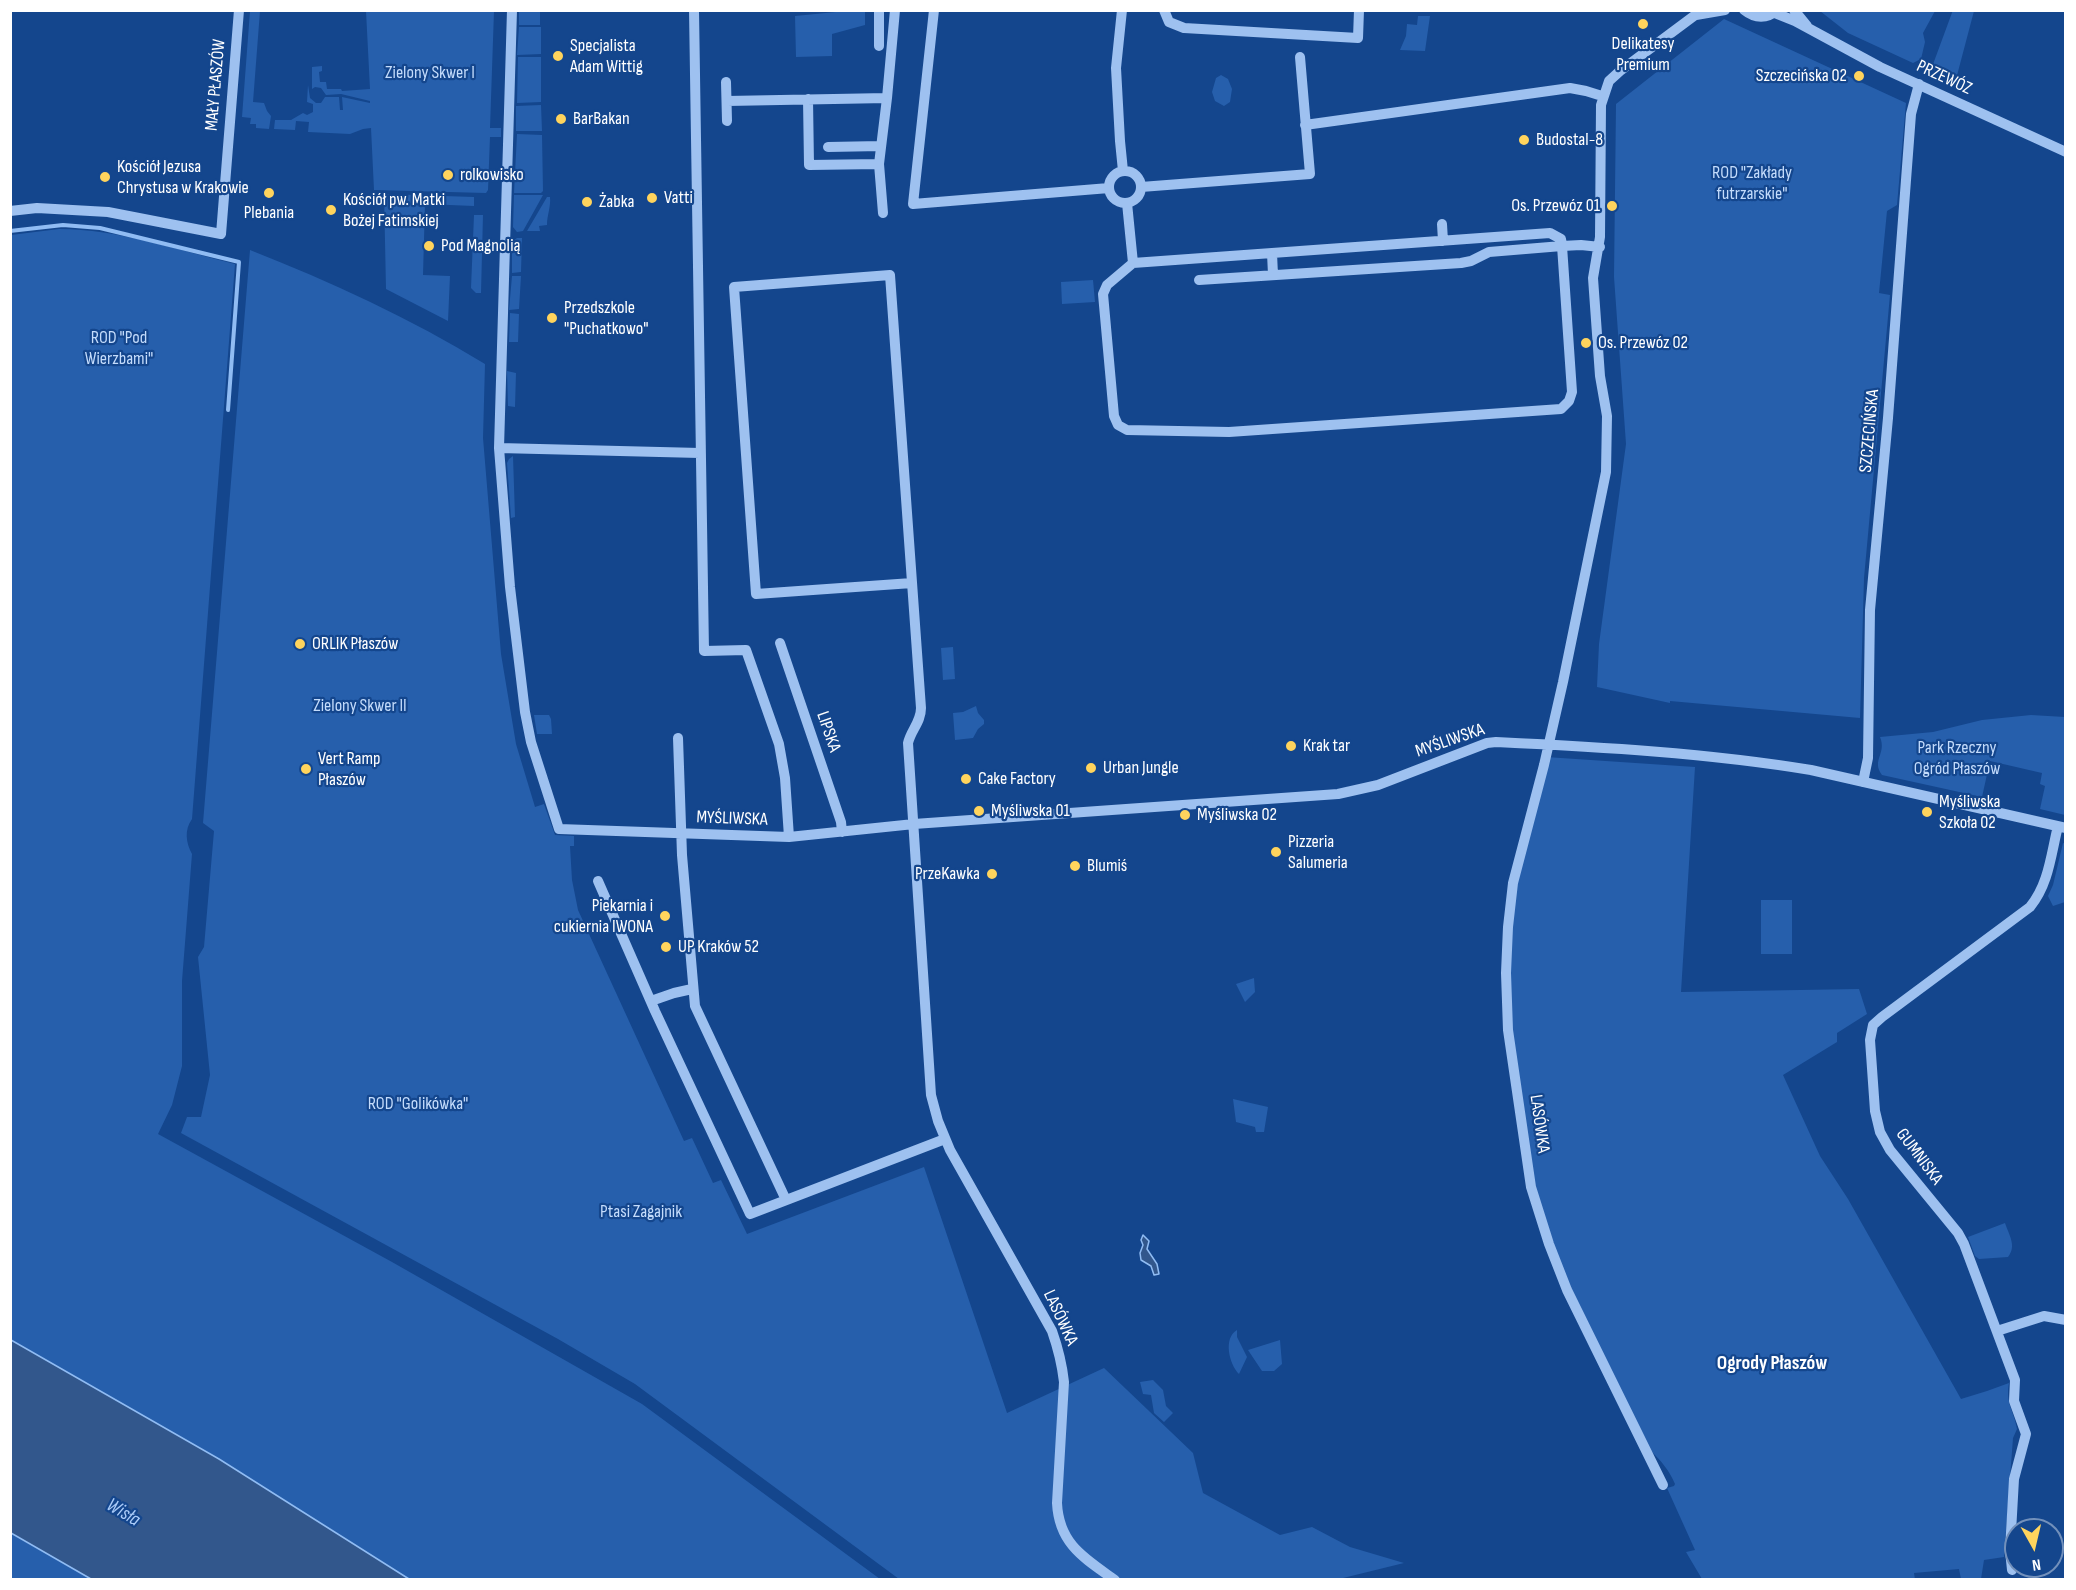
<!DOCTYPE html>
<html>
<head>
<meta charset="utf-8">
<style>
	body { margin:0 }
	#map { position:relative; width:2076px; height:1590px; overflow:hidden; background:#14468d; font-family:"Sofia Sans Condensed",sans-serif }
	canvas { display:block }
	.frame { position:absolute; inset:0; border:12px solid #fff; pointer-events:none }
	.north { position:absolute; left:2004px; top:1518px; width:60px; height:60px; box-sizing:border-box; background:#14468d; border:2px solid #7290bb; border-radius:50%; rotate:172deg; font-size:16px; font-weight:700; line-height:24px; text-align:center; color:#fff }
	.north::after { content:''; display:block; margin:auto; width:21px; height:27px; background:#ffd45d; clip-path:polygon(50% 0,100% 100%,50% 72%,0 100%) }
</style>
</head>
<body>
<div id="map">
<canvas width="2076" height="1590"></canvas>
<div class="frame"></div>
<div class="north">N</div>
</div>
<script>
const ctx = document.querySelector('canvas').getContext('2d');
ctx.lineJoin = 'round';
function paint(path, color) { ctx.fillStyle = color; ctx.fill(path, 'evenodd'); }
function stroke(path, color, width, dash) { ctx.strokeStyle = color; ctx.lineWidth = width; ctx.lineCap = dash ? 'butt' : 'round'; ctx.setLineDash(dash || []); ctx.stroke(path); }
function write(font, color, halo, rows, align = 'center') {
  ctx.font = font + ' "Sofia Sans Condensed",sans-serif'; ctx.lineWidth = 4.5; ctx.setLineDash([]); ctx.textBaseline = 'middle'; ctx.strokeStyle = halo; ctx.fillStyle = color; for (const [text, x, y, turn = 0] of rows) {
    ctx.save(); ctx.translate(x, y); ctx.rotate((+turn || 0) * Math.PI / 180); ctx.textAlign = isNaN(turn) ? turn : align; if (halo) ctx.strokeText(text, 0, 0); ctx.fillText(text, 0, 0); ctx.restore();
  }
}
const green = new Path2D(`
	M1953 10 1974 11 1955 83 1937 75 1932 67Z
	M250 11H260L253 102 264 103 267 111 271 116 269 129 256 128V124H250L251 118 242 117Z
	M366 11H494L490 128H501V137H490L488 190 486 193 374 190 371 128 363 129 350 134 308 132 309 122 296 121 295 130 274 129 275 120H291L303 113 307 115 313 112V104L307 102 308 85 310 98 316 103H321L325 97H339L340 110H343L342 97 370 103V101L341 94 326 95 321 88 315 87 312 89V67L322 66V71L319 72 320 82H326L327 89H341L342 91 370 89Z
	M519 11H540V25H519Z
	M846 11H865V25L832 34V56L796 57 795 16Z
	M1820 11H1935L1923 33 1925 42 1921 59 1913 63 1848 33Z
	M1418 16H1430L1425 51 1400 50 1406 36 1407 24 1417 25Z
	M1724 19 1906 103 1897 205 1887 211 1879 293 1890 295 1864 578 1860 718 1670 701V703L1597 687 1599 644 1626 444 1614 277 1616 104Z
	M519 27H541V54L517 55Z
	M518 57H541V102L517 103Z
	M1221 75 1228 79 1232 89 1230 102 1224 106 1215 101 1212 92 1216 78Z
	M541 105 542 131H516V106Z
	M517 134 542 135 543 191 541 193H514Z
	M384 194 474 197V206L425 204 423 275 450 276 448 321 386 289Z
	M514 195H543L523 231 517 232 513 227Z
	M547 197H550C551 207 547 215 547 225L539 226 540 231H527Z
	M474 215H483L481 293H476L471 288Z
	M59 229C118 229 178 250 235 264L192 819C184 830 186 843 192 854L182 981V1066L172 1105 158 1134 392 1262 642 1404 880 1579H409L219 1459 11 1340V235Z
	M517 238H522L521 272 512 273V242Z
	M250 250C331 282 410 318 485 364L483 438 501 654 516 744 535 807 544 804 555 835 574 836V846H570L572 880 578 910 684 1141 692 1138 713 1183 721 1180 747 1234 924 1167 1007 1413 1104 1368 1193 1453 1203 1493 1280 1535 1312 1527 1350 1547 1404 1563 1335 1580 899 1579 635 1384 558 1339 181 1133 187 1117H201L210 1075 198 957 204 947 214 831 203 823Z
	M512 276H521L519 309 509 310Z
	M1093 280 1095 302 1062 304 1061 282Z
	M510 313 519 314 518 342H509Z
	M507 371 516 373 515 407 508 406Z
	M513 456 515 517 511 518 507 463 509 459Z
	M953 647 955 679 943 680 941 648Z
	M976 706 978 713 984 720V724L978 729 973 738 955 740 953 713 963 712Z
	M534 715H549L551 719 552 734H537Z
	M2031 715 2065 717V815L2040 809 2045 786 2040 784 2042 773 1990 761 1982 797 1882 775C1871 760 1887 754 1880 737L1933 732 1982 720Z
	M1546 757 1695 767 1681 992 1859 989 1867 1014 1837 1033V1042L1783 1075 1820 1156 1848 1199 1961 1399 1987 1391 2009 1383C2005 1403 2014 1411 2017 1429L2013 1438 2004 1557 1984 1560 1981 1579H1961L1959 1569 1914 1573 1915 1580 1702 1579 1686 1552 1695 1550 1667 1488 1674 1486 1675 1484C1669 1470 1662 1462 1651 1451L1568 1290 1532 1186 1509 1030 1507 973 1515 883Z
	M2063 843 2066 844 2065 902 2053 906 2048 896 2053 885Z
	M1761 900H1792V954H1761Z
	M1254 978 1255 992 1245 1002 1236 984Z
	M1233 1099 1268 1107 1264 1132H1256L1255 1127 1236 1122Z
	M2005 1223C2009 1235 2017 1246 2008 1257L1979 1259 1975 1256 1968 1237Z
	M1237 1330V1337L1247 1357 1239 1374C1229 1364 1223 1338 1237 1330Z
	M1280 1340 1282 1364 1274 1371H1262L1248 1350Z
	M1153 1380 1163 1390 1166 1406 1173 1413 1164 1422 1154 1413 1151 1395 1143 1394 1140 1382Z
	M10 1533 91 1579H11Z`);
const water = new Path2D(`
	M1143 1235 1149 1241 1147 1249 1157 1264 1159 1274 1154 1275 1151 1266 1141 1260 1140 1253 1143 1245 1141 1240Z
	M11 1340 219 1459 409 1579H91L11 1533Z`);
const stream = new Path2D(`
	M10 231 63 225 100 228 239 262 228 410`);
const minor = new Path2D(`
	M512 10 499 448 510 587 525 712 531 742 559 829 789 837 914 824 1338 794 1378 785 1487 743 1496 742C1601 747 1707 753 1811 770L2066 828
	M694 10 704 651 746 650 779 744 785 778 789 837
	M879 10V46
	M934 10 913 204 1109 188
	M1122 10 1116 68 1120 141 1123 171
	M1164 10 1169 22 1184 28 1358 38 1359 10
	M1744 10C1755 19 1767 19 1778 10
	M1794 10 1807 26
	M1775 13 1795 21 1880 67 2066 152
	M1696 15 1725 10
	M726 82 727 121
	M808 99 809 165 879 164
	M727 101 887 98 895 10
	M1305 125 1570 88 1586 91 1602 96
	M828 147 881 146
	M1109 187a16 16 0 1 1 32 0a16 16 0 1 1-32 0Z
	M1141 187 1310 174 1300 57
	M1127 203 1133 263
	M10 211 37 208 108 212 221 234 239 10
	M883 213 879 164 887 98
	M1442 224 1443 241
	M1272 253 1273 275
	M1199 280 1461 263 1471 261 1489 252 1562 246 1572 392 1569 401 1561 409 1229 432 1127 430 1118 425 1114 416 1103 294 1107 285 1133 263 1550 233 1561 239 1562 246 1581 245 1600 247
	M499 448 700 453
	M912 583 756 594 734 287 890 275 921 708C921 722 911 730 908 743L931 1095 938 1121 950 1150 1052 1331C1058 1348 1062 1364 1064 1382L1057 1503C1059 1544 1084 1558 1115 1580
	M780 643 841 822 842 832
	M678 738 682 855 695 1006 786 1200
	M1863 782 1868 758 1870 610 1888 418 1911 114 1919 84
	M598 881 655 1011 750 1214 945 1139
	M651 1001 674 993 692 989
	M1997 1331 2044 1316 2066 1320
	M1663 1485 1567 1290 1549 1244 1531 1187 1508 1030 1506 973 1508 927 1513 883 1544 765 1563 682 1606 472 1607 416 1600 376 1593 278 1600 237 1601 105 1609 81 1620 71 1702 10
	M2012 1570 2010 1550 2014 1479 2026 1434 2014 1401 2015 1380 1964 1244 1958 1233 1890 1150 1880 1132 1875 1111 1870 1040 1873 1025 1882 1017 2030 907C2049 884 2051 854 2058 826`);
const markers = [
	[1643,24,6,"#ffd45d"],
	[558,56,6,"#ffd45d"],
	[1859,76,6,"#ffd45d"],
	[561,119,6,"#ffd45d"],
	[1524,140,6,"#ffd45d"],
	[448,175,6,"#ffd45d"],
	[105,177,6,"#ffd45d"],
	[269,193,6,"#ffd45d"],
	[652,198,6,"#ffd45d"],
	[587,202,6,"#ffd45d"],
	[1612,206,6,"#ffd45d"],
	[331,210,6,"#ffd45d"],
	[429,246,6,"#ffd45d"],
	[552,318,6,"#ffd45d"],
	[1586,343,6,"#ffd45d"],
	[300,644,6,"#ffd45d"],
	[1291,746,6,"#ffd45d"],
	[1091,768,6,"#ffd45d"],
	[306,769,6,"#ffd45d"],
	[966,779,6,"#ffd45d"],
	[979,811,6,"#ffd45d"],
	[1927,812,6,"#ffd45d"],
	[1185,815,6,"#ffd45d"],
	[1276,852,6,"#ffd45d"],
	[1075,866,6,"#ffd45d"],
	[992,874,6,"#ffd45d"],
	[665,916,6,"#ffd45d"],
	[666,947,6,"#ffd45d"]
];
const poiNames = [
	["Delikatesy",1643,44,"center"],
	["Premium",1643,65,"center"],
	["Specjalista",570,46],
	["Adam Wittig",570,67],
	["Szczecińska 02",1847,76,"right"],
	["BarBakan",573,119],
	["Budostal-8",1536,140],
	["Kościół Jezusa",117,167],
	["Chrystusa w Krakowie",117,188],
	["rolkowisko",460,175],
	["Vatti",664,198],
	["Kościół pw. Matki",343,200],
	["Bożej Fatimskiej",343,221],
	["Żabka",599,202],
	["Os. Przewóz 01",1600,206,"right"],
	["Plebania",269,213,"center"],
	["Pod Magnolią",441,246],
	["Przedszkole",564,308],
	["\"Puchatkowo\"",564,329],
	["Os. Przewóz 02",1598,343],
	["ORLIK Płaszów",312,644],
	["Krak tar",1303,746],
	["Vert Ramp",318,759],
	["Płaszów",318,780],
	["Urban Jungle",1103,768],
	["Cake Factory",978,779],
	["Myśliwska",1939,802],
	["Szkoła 02",1939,823],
	["Myśliwska 01",991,811],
	["Myśliwska 02",1197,815],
	["Pizzeria",1288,842],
	["Salumeria",1288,863],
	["Blumiś",1087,866],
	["PrzeKawka",980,874,"right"],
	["Piekarnia i",653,906,"right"],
	["cukiernia IWONA",653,927,"right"],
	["UP Kraków 52",678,947]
];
const parkNames = [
	["Zielony Skwer I",430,73],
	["ROD \"Zakłady",1752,173],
	["futrzarskie\"",1752,194],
	["ROD \"Pod",119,338],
	["Wierzbami\"",119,359],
	["Zielony Skwer II",360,706],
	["Park Rzeczny",1957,748],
	["Ogród Płaszów",1957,769],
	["ROD \"Golikówka\"",418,1104],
	["Ptasi Zagajnik",641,1212]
];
const streetNames = [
	["PRZEWÓZ",1944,78,25],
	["MAŁY PŁASZÓW",216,85,-85],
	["SZCZECIŃSKA",1870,431,-85],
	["LIPSKA",828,732,71],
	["MYŚLIWSKA",1450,741,-19],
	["MYŚLIWSKA",732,819,2],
	["LASÓWKA",1539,1124,82],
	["GUMNISKA",1919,1157,53],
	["LASÓWKA",1060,1318,65]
];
const neighbourhoodNames = [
	["Ogrody Płaszów",1772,1364]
];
const waterNames = [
	["Wisła",123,1513,31]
];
paint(green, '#265fac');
paint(water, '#32578c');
stroke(water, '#90bcf3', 1.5);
stroke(stream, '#90bcf3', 4);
stroke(minor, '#9ec1f0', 10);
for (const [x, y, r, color] of markers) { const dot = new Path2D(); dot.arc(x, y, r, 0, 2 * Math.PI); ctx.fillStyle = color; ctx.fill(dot); stroke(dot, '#14468d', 2); }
write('18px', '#fff', '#14468d', poiNames, 'left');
write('18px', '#c4dcfc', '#14468d', parkNames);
write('18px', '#fff', '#14468d', streetNames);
write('bold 20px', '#fff', '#14468d', neighbourhoodNames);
write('italic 20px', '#aacbf8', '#14468d', waterNames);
</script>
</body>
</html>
